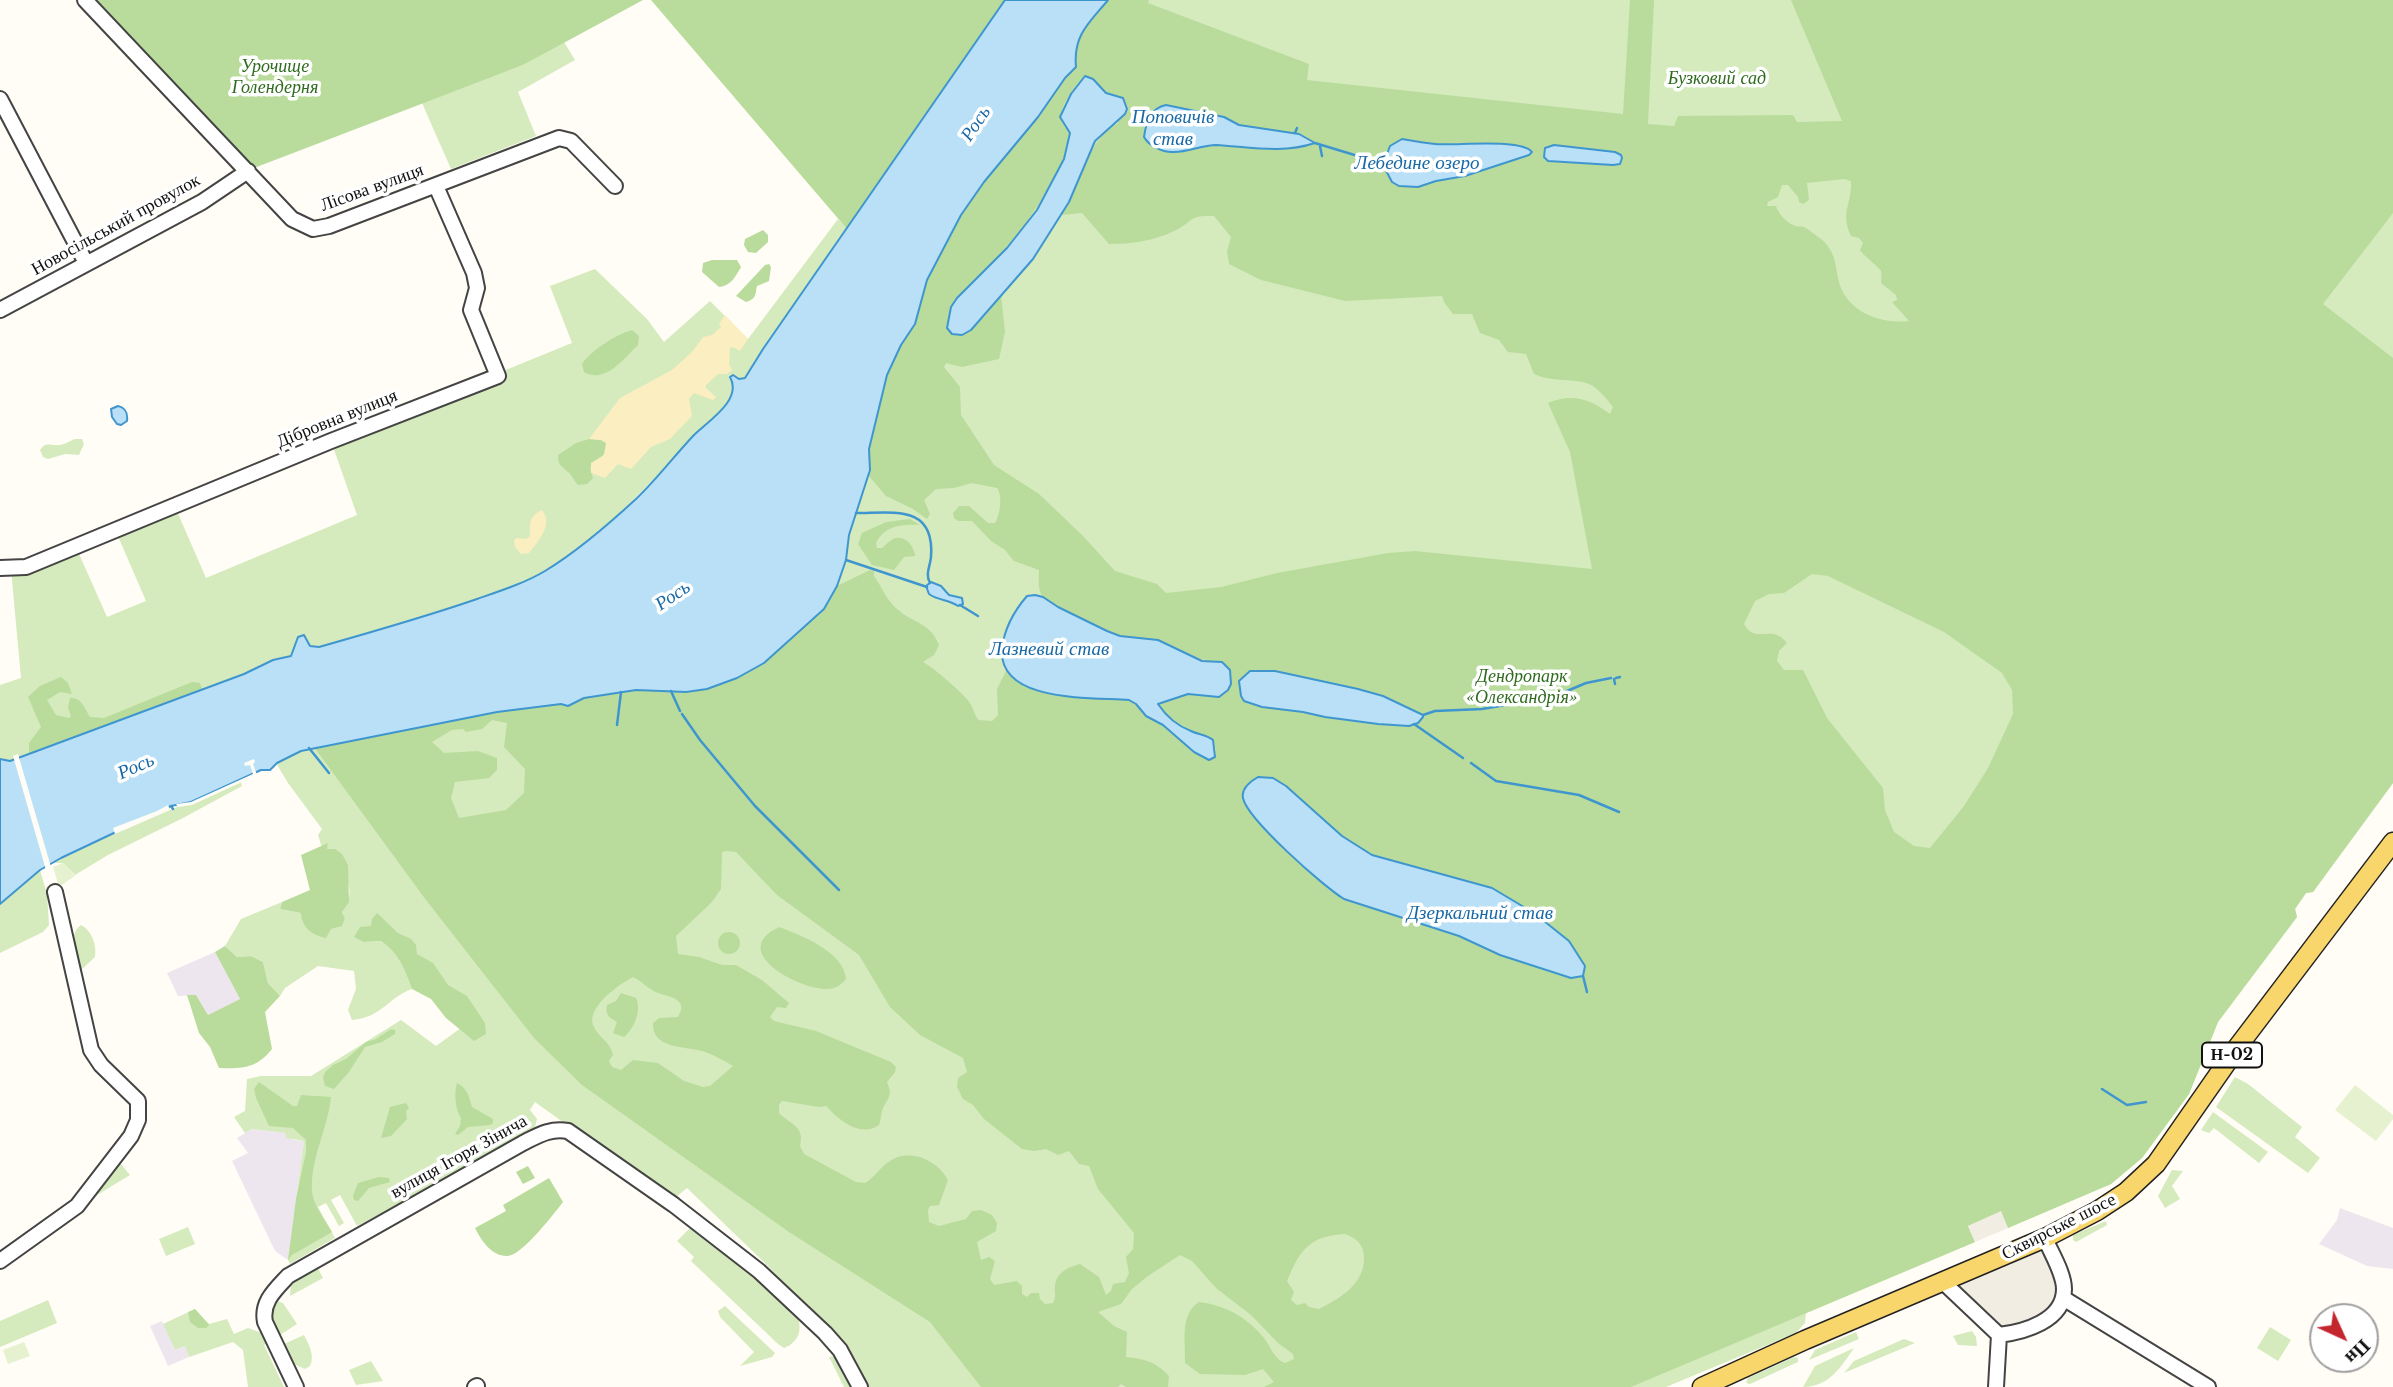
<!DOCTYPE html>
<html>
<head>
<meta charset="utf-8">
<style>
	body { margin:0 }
	#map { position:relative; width:2393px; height:1387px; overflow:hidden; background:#fffdf5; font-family:"Libre Baskerville",serif }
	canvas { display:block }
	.north { position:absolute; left:2309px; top:1303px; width:70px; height:70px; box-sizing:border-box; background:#fff; border:2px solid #a0a0a0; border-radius:50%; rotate:135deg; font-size:19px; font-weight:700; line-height:28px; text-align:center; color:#111 }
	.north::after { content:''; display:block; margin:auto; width:24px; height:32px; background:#c4262e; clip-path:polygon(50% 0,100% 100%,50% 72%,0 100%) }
</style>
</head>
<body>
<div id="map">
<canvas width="2393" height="1387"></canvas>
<div class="north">Пн</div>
</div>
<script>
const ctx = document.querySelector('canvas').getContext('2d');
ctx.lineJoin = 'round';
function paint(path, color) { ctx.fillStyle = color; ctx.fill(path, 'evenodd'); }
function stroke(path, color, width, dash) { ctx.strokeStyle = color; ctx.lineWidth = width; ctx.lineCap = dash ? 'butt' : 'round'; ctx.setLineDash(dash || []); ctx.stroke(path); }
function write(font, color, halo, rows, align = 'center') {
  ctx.font = font + ' "Libre Baskerville",serif'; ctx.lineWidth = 7; ctx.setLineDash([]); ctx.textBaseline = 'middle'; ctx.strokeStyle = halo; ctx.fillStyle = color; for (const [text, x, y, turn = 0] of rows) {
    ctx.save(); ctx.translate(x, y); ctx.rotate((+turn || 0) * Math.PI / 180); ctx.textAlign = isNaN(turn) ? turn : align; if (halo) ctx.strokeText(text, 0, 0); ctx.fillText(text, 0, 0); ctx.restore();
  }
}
const industrial = new Path2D(`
	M215 952 240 999 208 1015 196 995 178 996 167 973Z
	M252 1129 287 1133 294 1140 304 1141 288 1260 275 1251 232 1161 248 1153 237 1138Z
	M2340 1208 2393 1228V1269L2367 1266 2319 1244 2337 1220Z
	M162 1321 175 1350 185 1346 189 1357 168 1366 150 1326Z`);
const green = new Path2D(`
	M1108 0H2393V783L2313 892 2306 893 2295 909 2297 917 2218 1022 2189 1094 2142 1158 2111 1184 2008 1228 2000 1212 1968 1226 1975 1242 1806 1313 1805 1323 1796 1333 1666 1387H866L847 1350 766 1264 687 1188 676 1197 664 1195 535 1102 530 1110 537 1119 534 1131 357 1226 340 1195 331 1200 344 1223 339 1226 326 1203 318 1207 335 1238 290 1264 288 1260 304 1141 286 1138V1133L252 1129 245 1133 234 1117 245 1111 247 1079 261 1076H311L401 1020 436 1046 461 1028 448 1009 371 926 364 942 381 941C399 954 404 968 412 989 387 998 383 1017 352 1020L348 1010 356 989 354 971 318 966 285 988 280 996 268 983 263 962 251 956 237 957 225 946 241 919 282 902 280 909 301 913 331 929 342 925 345 918 342 912C362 883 338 873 324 852 321 847 320 840 318 835L322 829 288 783 276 763 309 748 636 690 837 586 846 560 849 535 870 470 984 182 1038 117 1065 78Z
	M564 42 575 60 518 92 536 136 451 169 422 103 523 65Z
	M838 219 847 229 745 378 734 383C734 407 705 423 690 440 646 488 601 537 545 571 524 583 499 591 476 599 425 617 372 632 319 647L310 646 308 640 295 643V651L291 656 273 660 244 674 10 761 0 759V685L21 678 11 569 76 547 107 617 146 601 117 534 176 509 206 578 357 515 331 441 572 343 550 286 595 269 647 319 664 342 710 301 748 339Z
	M75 439H82L84 444 79 455 65 454 48 459 43 457 40 450C46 441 50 446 59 445 64 445 70 441 75 439Z
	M240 780 242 786 183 818 108 855 75 875 63 863H52L113 832 169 807 171 810 177 807 176 804 191 802Z
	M40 870 47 894 49 925 43 932 0 953V894Z
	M81 925C92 931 97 945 95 957L79 972C76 957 67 935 81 925Z
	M2235 1077 2248 1084 2302 1127 2295 1137 2320 1158 2308 1173 2216 1107Z
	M2213 1112 2268 1152 2259 1163 2214 1128 2209 1133 2201 1130Z
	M119 1162 130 1175 84 1203Z
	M2172 1170 2183 1171 2172 1186 2180 1199 2165 1208 2158 1196Z
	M2106 1221 2107 1225 2076 1242 2073 1240V1235Z
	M188 1227 195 1244 166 1256 159 1239Z
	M690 1228 754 1273 796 1313C803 1328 800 1342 784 1348L778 1344 691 1261 694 1257 677 1241Z
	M317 1267 323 1278 290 1296 291 1284Z
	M48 1300 57 1323 0 1347V1321Z
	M276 1301 283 1303 297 1324 280 1335C275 1324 267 1312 276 1301Z
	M725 1306 775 1353 772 1357 740 1366 754 1352 720 1317 718 1311Z
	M195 1309 209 1324 227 1319 234 1334 248 1328 262 1333 267 1343 264 1345 284 1387H248L243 1350 233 1342 189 1357 185 1346 175 1350 163 1324Z
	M2270 1327 2291 1340 2278 1361 2257 1348Z
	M1972 1331 1976 1337 1977 1346 1958 1345 1953 1336Z
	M1856 1332 1859 1339 1809 1360 1815 1350Z
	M304 1335C309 1345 315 1355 310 1366L305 1369 294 1364 284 1344Z
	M1904 1339 1915 1343 1844 1373 1854 1361Z
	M1854 1348C1841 1367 1829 1387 1803 1387L1815 1366Z
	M835 1356 838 1359 854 1387H844L829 1357Z
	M1794 1357 1798 1358V1362L1750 1384 1746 1383 1748 1378Z
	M371 1361 383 1381 356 1385 349 1370Z`);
const forest = new Path2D(`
	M92 0H643L523 65 254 168Z
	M651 0H1005L847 229Z
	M1108 0H1149L1148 3 1309 64 1307 80 1623 114 1630 0H1654L1648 124 1674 126 1678 116 1793 115 1797 122 1842 121 1791 0H2393V213L2323 304 2393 358V783L2313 892 2306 893 2295 909 2297 917 2218 1022 2189 1094 2142 1158 2111 1184 2008 1228 2000 1212 1968 1226 1975 1242 1631 1387H1264L1274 1382 1263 1369 1245 1375 1200 1374 1185 1363C1186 1342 1179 1315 1199 1302 1225 1305 1247 1317 1264 1338 1271 1347 1274 1359 1285 1363L1294 1359 1293 1354 1278 1343 1251 1315 1216 1288 1192 1261 1180 1255 1148 1276 1132 1289 1121 1304 1098 1312 1114 1326 1127 1332 1126 1357C1145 1359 1156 1362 1169 1376L1168 1387H1126L1121 1384 1118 1387H981L930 1322 789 1232 582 1085 534 1038 426 900 314 747 497 712 561 704 568 706 584 698 636 690 686 692 707 689 737 678 764 663 813 620 824 609 837 586 870 570 874 571V576C882 587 887 601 897 609 914 624 930 622 939 645L934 655 923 662C933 667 967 696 971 705 974 710 974 715 979 720L992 721 998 715 997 689 1007 669C1038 704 1087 696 1129 700L1136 704 1146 716 1163 725 1194 752 1216 751 1213 740C1192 729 1172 725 1158 704 1169 702 1179 695 1190 694 1204 693 1217 701 1228 690L1214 661C1195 661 1185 651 1168 645 1153 639 1136 640 1120 636 1104 632 1055 609 1043 597 1037 590 1039 579 1039 570L1014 561 1005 550 991 541 972 521H958L954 518 953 513 959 506H969L988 523H995C1000 515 1003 496 997 488L972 483 954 488 936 489 924 500 930 514 927 519 913 509 886 496 868 475 869 449 887 375 901 345 915 324 927 280 961 215 984 182 1038 117 1065 78 1075 67C1073 35 1089 23 1108 0ZM1085 76C1099 80 1102 96 1119 96L1118 123C1085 142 1080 184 1061 215L1082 213 1109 244C1131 244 1154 241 1174 231 1195 221 1187 215 1214 216L1231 237 1227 251 1229 264 1261 280 1345 301 1442 296 1444 302 1453 314H1472L1480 333 1499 340 1508 352 1526 354 1534 374C1554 383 1574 378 1589 384 1598 388 1607 399 1613 407L1610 414C1590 399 1572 393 1548 403L1570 452 1592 569 1415 551 1388 553 1277 573 1221 587 1166 593 1157 584 1115 571 1083 536 1039 494 994 465 961 415 960 387 944 367 946 363 962 367 999 359 1005 332 1001 294 987 314 971 330 957 298C996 263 1029 225 1053 179 1061 164 1069 150 1070 133 1067 129 1061 123 1061 118 1060 105 1076 85 1085 76ZM1166 105 1224 117 1239 125 1299 134 1306 137 1314 144 1270 150 1215 145 1173 152 1149 119 1159 106ZM1402 139 1434 144 1497 143 1532 150V153L1476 173 1436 181 1383 169 1384 156ZM1844 179 1851 181C1852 204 1840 213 1851 236L1859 238 1863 243 1860 250C1864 256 1880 268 1881 271 1882 275 1881 279 1881 283L1896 295 1897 300 1892 302 1909 321C1883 324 1852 314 1841 288 1834 271 1839 254 1821 239 1817 236 1808 229 1804 227 1800 226 1796 227 1793 225 1786 222 1778 213 1776 206H1767L1768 202 1778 197 1782 185H1788L1798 197 1799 202 1803 204 1809 200 1807 183ZM1812 574 1828 576 1944 632 2002 673 2012 690 2013 714 1988 768 1964 806 1930 848 1914 846 1894 832 1885 810 1883 788 1827 718 1803 670H1784L1777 661 1779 651 1787 643C1772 623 1755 645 1744 624L1755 601 1769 594 1784 593ZM1336 685 1383 695 1423 715V717L1418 723 1409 726 1325 717 1303 712 1262 707 1245 701 1239 689ZM492 720 507 723 504 747 525 769 524 793 506 810 459 818 451 798 455 782 489 778 497 770V758L478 751 444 753 432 742 452 730 463 729 466 732 482 729ZM1266 777 1286 786 1342 836 1372 855 1492 888 1500 955 1459 936 1344 899 1329 890 1274 839 1250 812ZM726 851 736 852 777 895 859 955 890 1007 920 1035 963 1058 967 1072 958 1078 957 1087 963 1099 973 1105 984 1119 1022 1149 1034 1151 1046 1149 1058 1155 1069 1151 1079 1164 1089 1166 1098 1189 1134 1233 1133 1249 1126 1257 1129 1273 1125 1282 1113 1284 1111 1291 1106 1295 1099 1277 1080 1264C1069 1267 1056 1272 1055 1286 1054 1293 1057 1295 1053 1303L1045 1304 1040 1299 1039 1293H1031L1027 1297 1022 1294V1286L1017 1281 994 1285 990 1279 995 1261 989 1257 981 1260 977 1242 996 1231 997 1223 992 1215 981 1210 972 1211 966 1219 939 1226 929 1222 928 1210 930 1206 939 1205 948 1180C937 1159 906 1146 886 1164 878 1170 874 1178 865 1183L856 1182 804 1154 800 1146C805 1126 791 1125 779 1113V1105L782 1101 819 1107 826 1106C839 1120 860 1138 879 1125 881 1120 881 1111 884 1106 890 1096 892 1094 887 1082L895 1072 896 1067 891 1062 816 1031 774 1021 770 1017 777 1007 786 1008 789 1003 762 980 736 965H722L699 957 678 954 676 936 711 903 721 889 722 852ZM633 977C642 981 649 990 658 993 670 997 689 999 678 1017L659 1018 653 1023C652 1049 684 1046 702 1051 712 1054 723 1060 733 1066L710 1086 703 1087 684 1081 658 1063 633 1060 621 1070 612 1067 609 1061 613 1055C610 1041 599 1038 594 1027 584 1008 620 984 633 977ZM1345 1234C1357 1239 1363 1243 1364 1257 1365 1284 1339 1299 1319 1309L1309 1307 1305 1303 1297 1305 1291 1300 1294 1292 1287 1281C1300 1250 1309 1236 1345 1234Z
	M763 230 768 235V242L756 253 748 252 744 245 745 239Z
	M712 260H737L741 267C735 277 731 286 719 287L702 272 703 263Z
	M769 264 771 267 769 281 757 286C755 294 757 299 746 302L736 296 765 265Z
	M632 330 639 336 638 345C623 359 606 384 584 372L582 364C590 351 617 334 632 330Z
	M589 439 601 440 606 443C607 455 599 460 590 468L593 478 587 484 578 485C574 481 572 475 568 472 561 465 558 466 558 455L576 443Z
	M910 519 920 525C903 524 885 525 876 543L877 548H882C886 545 891 539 896 538 907 536 914 547 915 556L904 557 894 570 872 565 858 544 862 533 886 522Z
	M61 677 68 683 72 694 60 692 47 700 56 715 69 718 71 716 68 708 70 698C82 697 85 709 90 717L104 718 192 682 200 683 202 689 29 754V743L41 727 28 697 40 686Z
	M328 843 327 849H335L342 854 348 865 349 902 342 912 345 918 342 926 331 929 326 938C312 935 302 928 301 913L280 909 282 902 310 890 301 855Z
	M377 913 398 933 411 939 416 945 417 954 433 963 448 985 467 996 485 1023 486 1034 474 1041 446 1018 431 999 412 989C404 968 399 954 381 941L364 942 354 937 360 927 371 926 372 919Z
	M779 927C801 935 844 952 846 979 840 986 835 989 826 989 799 989 727 952 779 927Z
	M718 943a11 11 0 1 1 22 0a11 11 0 1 1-22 0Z
	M225 946 237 957 251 956 263 962 268 983 280 996 265 1012 272 1049C257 1068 243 1069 219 1068L210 1047 199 1033 187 995H196L208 1015 240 999 215 952Z
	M621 993 636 998C642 1010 634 1029 624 1037L613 1033 617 1022C609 1017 605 1015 607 1005L616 1001Z
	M391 1029 395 1030V1034L382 1042 365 1047 349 1072 334 1089 325 1086 323 1078 325 1072 333 1065 346 1059 366 1042 376 1039Z
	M259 1082 293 1106H297L301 1095 331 1097C328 1128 310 1159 312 1191 313 1205 325 1220 332 1232L292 1255 288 1260 296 1199 306 1152V1140L293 1128 269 1126 256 1098 254 1089Z
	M457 1083C467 1088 469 1096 472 1107L493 1119V1123L490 1125 468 1127 458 1135 455 1134 460 1126 461 1118C455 1110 454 1092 457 1083Z
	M406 1103 409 1108 406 1111 407 1119 391 1136 381 1138 390 1107Z
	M528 1166 535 1178 523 1184 516 1172Z
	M379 1177 389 1178 390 1182 369 1188 358 1201 354 1200 353 1196 358 1183Z
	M549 1178 563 1202C554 1214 522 1255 508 1256 492 1257 481 1240 475 1228L506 1211 503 1205Z
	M195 1309 209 1325 206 1328H198L190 1322 188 1312Z`);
const sand = new Path2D(`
	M725 315 748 339 740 351 733 347 730 348 729 364 732 370 727 374H718L706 385V388L716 397 713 400 694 393 689 399 692 416 670 439 651 447 631 469 618 464 605 478 591 473V463L604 455 606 443 601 440 589 439 620 398 672 370 692 352 703 337 712 335 721 327 719 324Z
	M542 510C554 524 538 542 529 553L521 554 515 547 514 540 517 538 526 539 530 536C530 523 529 516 542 510Z`);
const pitch = new Path2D(`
	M63 863 75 876 59 887 53 867Z
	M2355 1085 2393 1115V1119L2376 1141 2335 1110Z
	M24 1342 30 1356 8 1364 3 1350Z`);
const plaza = new Path2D(`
	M2001 1211 2008 1228 1975 1242 1968 1226Z
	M2045 1238 2057 1266 2059 1307 1999 1335 1951 1288Z`);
const water = new Path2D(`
	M1005 0H1108C1089 23 1073 35 1076 67L1065 78 1038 117 984 182 961 215 927 280 915 324 901 345 887 375 869 449 870 470 849 535 846 560 837 586 824 609 764 663 737 678 707 689 686 692 636 690 584 698 568 706 561 704 497 712 301 751 277 763 270 770H261L191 802 171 806 61 858 40 870 0 904V759L10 761 244 674 273 660 291 656 298 637 304 635 310 646 319 647C372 632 425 617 477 599 500 591 525 583 545 571 578 551 609 524 637 498 657 479 675 455 694 435 708 421 743 400 730 377L733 375 739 379 745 378 763 349Z
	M1085 76 1093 79 1106 93 1123 98 1127 109 1125 114 1095 141 1069 202 1033 259 971 330 962 335 952 334 947 328 951 307 957 298 1007 248 1037 210 1064 159 1070 133 1060 117 1071 94Z
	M1166 105 1224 117 1239 125 1299 134 1315 143C1282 154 1250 147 1216 145 1201 145 1187 153 1172 152 1162 152 1149 146 1144 137 1146 123 1150 108 1166 105Z
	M1402 139C1413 141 1424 143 1435 144 1455 146 1521 138 1532 152L1529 155 1465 176 1436 181 1418 187 1399 186 1392 182 1383 165 1390 146Z
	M1554 145 1615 152 1621 155 1622 158 1620 164 1613 165 1548 161 1544 157 1545 148Z
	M118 406C126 408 128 413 127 421L121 425 117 424 112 417 111 409Z
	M931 582 941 586 949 595 962 598 963 604 958 606C947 599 939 601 929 594L926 586Z
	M1035 595 1043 597 1058 607 1107 631 1120 636 1158 640 1202 661 1222 662 1230 670 1231 684 1228 690 1219 697 1188 694 1158 704C1166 716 1178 726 1191 731 1199 735 1206 734 1213 740L1215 757 1209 760 1194 752 1163 725 1146 716 1136 704 1129 700C1096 697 998 704 1002 649 1004 630 1014 611 1027 596Z
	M1250 671H1275L1358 689 1383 696 1423 715V717L1418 723 1409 726 1378 724 1325 717 1303 712 1262 707 1244 701 1241 696 1239 681Z
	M1258 777 1273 778 1286 786 1342 836 1372 855 1492 888 1534 913 1569 941 1585 966 1583 976 1571 978 1500 955 1459 936 1344 899C1324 887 1247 819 1243 798 1241 788 1251 781 1258 777Z`);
const pier = new Path2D(`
	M18 754 51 867 46 870 13 756Z
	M254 759 255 762 253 764 257 775 192 805 178 807 176 804 191 802 253 774 250 765 245 766 244 763Z
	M168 805 170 810 115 834 113 828 157 811Z`);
const stream = new Path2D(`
	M1295 133 1297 128
	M1315 143 1371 160
	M1320 146 1322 156
	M856 513C893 513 935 504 931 557 930 567 925 574 930 583
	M846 560 927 587
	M960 605 978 616
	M1616 678 1620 677
	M1614 679 1615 684
	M671 691 680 711
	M1512 704 1541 702 1586 683 1611 678
	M682 714 700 740 755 806 839 890
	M1423 715 1435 711 1482 709 1512 704
	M1414 724 1463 758
	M617 725 621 692
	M309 748 329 773
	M1471 763 1496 781 1579 795 1619 812
	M171 806 173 809
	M1583 976 1587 992
	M2102 1089 2127 1105 2146 1102`);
const minor = new Path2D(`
	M85 0 292 219 313 229 329 226 559 138 571 141 615 186
	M0 99 86 263
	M0 310 202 202 248 171
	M0 568 26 567 331 441 498 376 471 310 477 288 474 273 436 186
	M0 1261 77 1206 131 1136 138 1120V1101L101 1065 91 1050 55 892
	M1942 1281 1999 1335C2024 1332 2064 1321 2064 1289 2064 1273 2051 1253 2045 1238
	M2063 1298 2208 1387
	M296 1387 265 1322C261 1302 275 1290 288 1276L523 1143C539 1135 550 1128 568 1131L674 1205 759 1271 825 1333 840 1350 860 1387
	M475 1387 477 1386
	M1996 1387 1999 1335`);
const major = new Path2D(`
	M1702 1387 1805 1340 2045 1238 2097 1211 2126 1192 2156 1164 2239 1045 2393 842`);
const shields = [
	[2232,1055,60]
];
const shieldNames = [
	["Н-02",2232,1055]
];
const parkNames = [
	["Урочище",275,67],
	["Голендерня",275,88],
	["Бузковий сад",1717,79],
	["Дендропарк",1522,677],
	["«Олександрія»",1522,698]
];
const streetNames = [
	["Лісова вулиця",372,188,-20],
	["Новосільський провулок",116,225,-29],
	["Дібровна вулиця",337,419,-22],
	["вулиця Ігоря Зінича",459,1157,-29],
	["Сквирське шосе",2059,1227,-27]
];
const waterNames = [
	["Поповичів",1173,118],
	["став",1173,140],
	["Рось",976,124,-56],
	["Лебедине озеро",1417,164],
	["Рось",673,596,-34],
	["Лазневий став",1049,650],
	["Рось",136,767,-24],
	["Дзеркальний став",1480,914]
];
paint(industrial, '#eee6ef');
paint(green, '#d5ebbd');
paint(forest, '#b9dc9c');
paint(sand, '#fbeec1');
paint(pitch, '#e6f2cf');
paint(plaza, '#f1ede2');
paint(water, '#b9e0f7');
stroke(water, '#3f96cf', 2);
paint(pier, '#fffdf5');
stroke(stream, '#3f96cf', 2.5);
stroke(minor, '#444', 18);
stroke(major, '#222', 21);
stroke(minor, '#fff', 14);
stroke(major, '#f9d66b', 18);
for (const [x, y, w] of shields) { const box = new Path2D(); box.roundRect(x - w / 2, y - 12.5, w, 25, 5); ctx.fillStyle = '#fff'; ctx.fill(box); stroke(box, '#111', 2); }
write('bold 16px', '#111', null, shieldNames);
write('italic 18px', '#2f6b1f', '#fff', parkNames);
write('18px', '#111', '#fff', streetNames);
write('italic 19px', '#1768a6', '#fff', waterNames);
</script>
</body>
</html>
